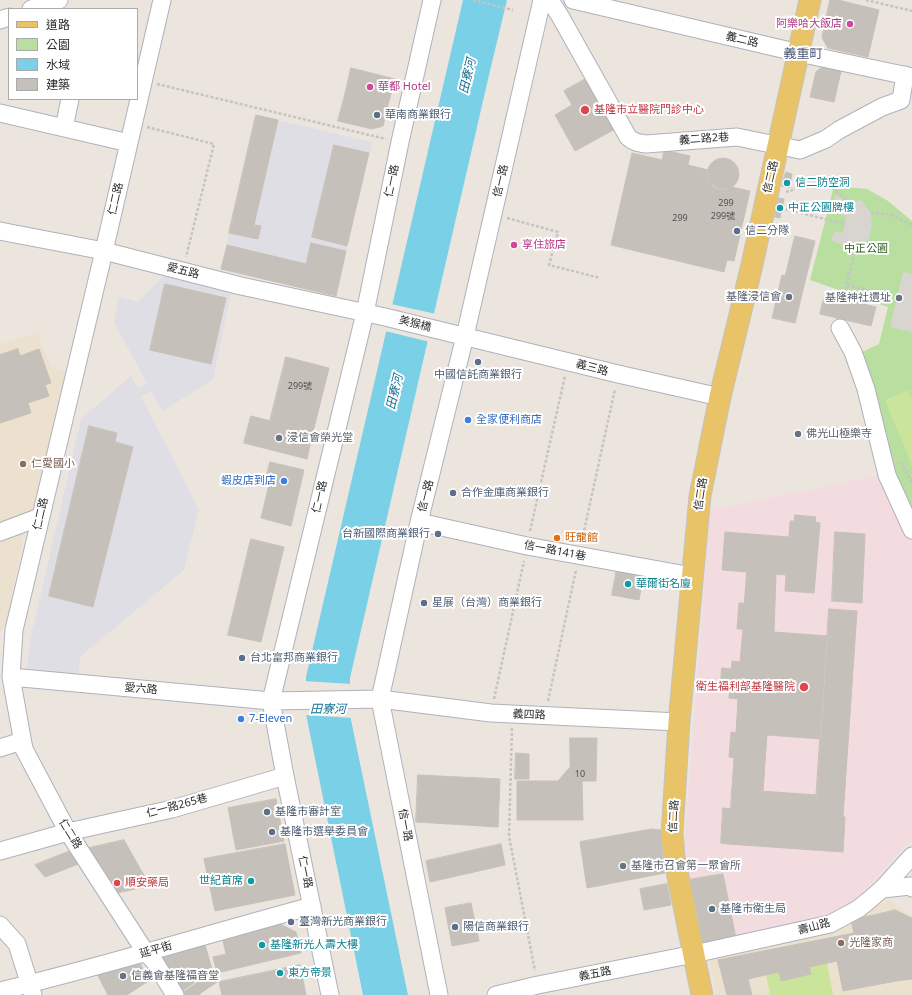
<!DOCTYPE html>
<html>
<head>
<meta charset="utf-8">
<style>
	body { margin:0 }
	#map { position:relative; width:912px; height:995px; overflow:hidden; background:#ece5de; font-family:"Noto Sans","Noto Sans TC",sans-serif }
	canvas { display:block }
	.legend { position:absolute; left:8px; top:8px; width:130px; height:92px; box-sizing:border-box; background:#fff; border:1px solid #aaa; margin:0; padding:5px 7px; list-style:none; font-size:12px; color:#2b2b2b }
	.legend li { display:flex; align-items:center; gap:8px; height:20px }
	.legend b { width:20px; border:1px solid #aaa }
</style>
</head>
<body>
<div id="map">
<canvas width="912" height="995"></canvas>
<ul class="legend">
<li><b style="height:5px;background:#e8c368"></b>道路</li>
<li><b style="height:11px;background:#b8df9f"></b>公園</li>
<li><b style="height:11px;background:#79d0e7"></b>水域</li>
<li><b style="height:11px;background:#c5c0ba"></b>建築</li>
</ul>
</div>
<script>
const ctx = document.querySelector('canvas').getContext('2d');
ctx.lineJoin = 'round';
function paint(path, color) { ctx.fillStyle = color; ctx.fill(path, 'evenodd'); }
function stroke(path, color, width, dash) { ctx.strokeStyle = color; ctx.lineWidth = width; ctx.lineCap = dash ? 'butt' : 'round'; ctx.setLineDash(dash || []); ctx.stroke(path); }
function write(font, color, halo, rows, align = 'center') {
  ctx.font = font + ' "Noto Sans","Noto Sans TC",sans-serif'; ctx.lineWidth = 4; ctx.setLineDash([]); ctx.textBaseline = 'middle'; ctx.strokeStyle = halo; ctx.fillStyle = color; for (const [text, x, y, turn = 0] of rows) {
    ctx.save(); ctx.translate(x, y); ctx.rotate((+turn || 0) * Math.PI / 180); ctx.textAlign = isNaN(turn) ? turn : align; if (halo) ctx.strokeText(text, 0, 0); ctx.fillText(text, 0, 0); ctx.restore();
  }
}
const industrial = new Path2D(`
	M256 115 372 142 336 296 221 269Z
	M165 274 231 293 213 380 162 411 151 391 141 396 199 510 184 570 80 657 78 678 26 674 30 641 81 419 131 376 138 388 147 383 114 323 119 297 138 302ZM89 426 117 433 115 442 133 447 93 607 49 596Z`);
const education = new Path2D(`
	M37 333 51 367 67 371 62 415 31 514 0 525V344Z
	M24 533 7 620 0 633V542Z
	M890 900 912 916V995H716L709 958 858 914Z`);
const medical = new Path2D(`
	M882 475 912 536V838L854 902 827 915 736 938 723 874 688 880 684 850 710 510Z`);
const green = new Path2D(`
	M834 186 867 189 888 201 912 221V515L893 473 862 352 879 344 888 307 810 280Z`);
const pitch = new Path2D(`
	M908 390 912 400V466L885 400Z
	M827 963 833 995H770L766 975Z`);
const plaza = new Path2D(`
	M837 195 848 204 861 200 871 213 872 224 869 239 860 249 831 241 834 231 843 233 846 217 836 211 837 205 833 201Z
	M903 272 912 274V332L890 327Z`);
const water = new Path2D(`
	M463 0H507L489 75 350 678V715L408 995H363L306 714V677Z`);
const pier = new Path2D(`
	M391 304 436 314 430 342 385 331Z
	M304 681 352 684V718L304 715Z`);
const building = new Path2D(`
	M830 0H838L879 10 868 57 828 48 822 38Z
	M826 64 842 67 834 102 810 97 816 72Z
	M351 68 395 79 388 105 345 95Z
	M589 77 617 128 575 151 555 115 572 105 564 91Z
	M345 95 388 105 383 126 372 129 338 121Z
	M256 115 278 120 254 225 261 226 258 239 229 233Z
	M334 145 369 153 347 246 312 237Z
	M664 150 690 156 688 165 708 170V177L710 182 717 188 727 189 732 187 750 191 734 261 727 260 724 272 611 245 632 153 662 160Z
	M707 174a16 16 0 1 1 32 0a16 16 0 1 1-32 0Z
	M786 172 792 174 789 188 782 186Z
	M779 198 784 199 780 218 775 217Z
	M795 236 815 241 795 323 772 318 782 275 785 276Z
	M311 243 346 251 336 296 221 269 227 245 306 264Z
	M165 284 226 298 211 364 150 350Z
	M825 294 876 307 871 326 820 314Z
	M18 349 20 356 39 349 51 383 45 385 49 396 28 403 31 413 0 423V355Z
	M286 357 329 368 313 432 270 421Z
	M251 416 313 432 307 459 244 443Z
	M89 426 117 433 115 442 133 447 93 607 49 596Z
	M270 462 304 470 291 526 261 518 271 476 267 475Z
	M795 515 816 517 815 522 820 523 814 593 785 591 786 575 722 570 725 532 789 537 790 521H794Z
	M835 532 865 534 862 603 832 601Z
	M251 539 284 547 261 642 228 635Z
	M617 568 644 572 639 600 612 595Z
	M747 572 776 574 774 632 763 792 732 789 734 758 729 757 731 732 736 733 738 699 729 698 732 661 740 662 743 629H737L739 603H744Z
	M829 609 857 611 843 817 815 815Z
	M774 632 828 636 827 650 773 646Z
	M773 646 827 650 822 725 768 721Z
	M722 668 731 669 729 692 720 691Z
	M768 721 822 725 821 739 767 735Z
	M570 738H597L596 781H582L583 820H517V781H558L570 767Z
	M516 753 529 754V779H515Z
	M418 775 500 779 498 827 416 822Z
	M732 789 817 795 815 815 731 809Z
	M276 799 284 841 236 850 228 808Z
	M723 808 731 809 728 844 721 843Z
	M731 809 845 817 843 852 728 844Z
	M652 829 661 830 662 858 665 873 587 888 580 842Z
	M124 840 150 886 117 893 89 848Z
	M285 844 295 895 215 911 204 859Z
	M501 844 505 865 430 882 426 861Z
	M70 851 81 863 45 877 35 865Z
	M723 874 736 938 701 945 688 880Z
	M667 884 671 905 644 910 640 889Z
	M471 903 479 941 452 946 445 908Z
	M895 910 912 918V979L896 981 884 913Z
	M884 913 896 981 843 991 837 961 809 967 811 974 781 981 779 972 748 979 752 995H727L718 960 854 933 851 920Z
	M278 923 296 932 301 953 217 973 213 957 226 954 222 936Z
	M205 945 212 969 179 994 158 959Z
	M137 959 150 980 127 995H108L96 972Z
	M300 965 306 995H222L219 982Z
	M211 973 217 982 198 995H180Z`);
const path = new Path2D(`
	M473 0 513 10
	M866 0 912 11
	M157 84 386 139
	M147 127 214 144 186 257
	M786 191 789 192 803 183 816 188 831 187 851 203
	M781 208 845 224
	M871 213 890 214 912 225
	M507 218 558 232 549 265 600 278
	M847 285 897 298
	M843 299 856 248
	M900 463 902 464 912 482
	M530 531 565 376
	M582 540 615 389
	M494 699 524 561
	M548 701 576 570
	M512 728 509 836 535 971`);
const minor = new Path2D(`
	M162 0 104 251 14 630 11 677 24 749 68 832 146 953 154 961 175 995
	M550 0 560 16 628 137C633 142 638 143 646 144L737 137 800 150 826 139 839 130 882 107 901 100 905 75
	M573 0 799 53 912 77
	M31 9 59 0
	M0 20 9 17
	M0 113 129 143
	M64 128 70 99
	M0 231 104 251 241 286 385 317 618 374 720 397
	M840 328 853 352 866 389 887 475 912 530
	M419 522 527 546 692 576
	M0 532 40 517
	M11 677 271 701 380 699 491 713 679 722
	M0 748 22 741
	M0 851 68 832 172 809 285 776
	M882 889 911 886 912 888
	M0 925 17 944 33 995
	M0 991C105 966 208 934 312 906
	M330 995 285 776 271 701 365 313 400 142 432 0
	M439 995 380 699 419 522 465 336 542 0
	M496 995 538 985 694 954 830 924 858 909 868 901 882 889 912 856`);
const major = new Path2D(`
	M702 995 674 857 672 833 679 722 700 496 720 397 751 269 810 0`);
const markers = [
	[850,24,4,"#d1479c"],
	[370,87,4,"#d1479c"],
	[585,110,5,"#e0444e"],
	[377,115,4,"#5c6f8a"],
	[787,183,4,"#0f9aa8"],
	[780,208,4,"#0f9aa8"],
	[737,231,4,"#5c6f8a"],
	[514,245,4,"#d1479c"],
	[789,297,4,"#6b7280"],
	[899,298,4,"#6b7280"],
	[478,362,4,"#5c6f8a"],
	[468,420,4,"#3f7fe0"],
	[798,434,4,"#6b7280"],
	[279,438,4,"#6b7280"],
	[23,464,4,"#8d6e63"],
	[284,481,4,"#3f7fe0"],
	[453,493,4,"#5c6f8a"],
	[438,534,4,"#5c6f8a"],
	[557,538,4,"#e8710a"],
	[628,584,4,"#0f9aa8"],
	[424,603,4,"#5c6f8a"],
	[242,658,4,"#5c6f8a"],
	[804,687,5,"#e0444e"],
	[241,719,4,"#3f7fe0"],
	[267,812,4,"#5c6f8a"],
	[272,832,4,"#5c6f8a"],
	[623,866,4,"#6b7280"],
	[251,881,4,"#0f9aa8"],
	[117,883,4,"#e0444e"],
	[712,909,4,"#5c6f8a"],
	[291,922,4,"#5c6f8a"],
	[455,927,4,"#5c6f8a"],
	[841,943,4,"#8d6e63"],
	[262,945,4,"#0f9aa8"],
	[280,973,4,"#0f9aa8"],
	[123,976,4,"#6b7280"]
];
const numberNames = [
	["299",726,203],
	["299號",723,216],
	["299",680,218],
	["299號",300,386],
	["10",580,774]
];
const hotelNames = [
	["阿樂哈大飯店",842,24,"right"],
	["華都 Hotel",378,87],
	["享住旅店",522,245]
];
const streetNames = [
	["義二路",742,40,13],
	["義二路2巷",704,139,-4],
	["信二路",771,177,-77],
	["仁一路",392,181,-78],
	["信一路",501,181,-77],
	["仁二路",116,199,-77],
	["愛五路",183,271,14],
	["美猴橋",415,324,14],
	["義三路",592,368,15],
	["信二路",701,494,-81],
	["信一路",426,496,-76],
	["仁一路",320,497,-77],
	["仁二路",41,514,-77],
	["信一路141巷",555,551,11],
	["愛六路",141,689,5],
	["義四路",529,715,2],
	["仁一路265巷",177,806,-15],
	["信二路",674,816,-87],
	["信一路",405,825,79],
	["仁二路",70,834,59],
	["仁一路",305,872,78],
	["壽山路",814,927,-15],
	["延平街",156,950,-16],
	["義五路",595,974,-11]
];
const healthNames = [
	["基隆市立醫院門診中心",594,110],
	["衛生福利部基隆醫院",795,687,"right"],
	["順安藥局",125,883]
];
const serviceNames = [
	["華南商業銀行",385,115],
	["信二分隊",745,231],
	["中國信託商業銀行",478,375,"center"],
	["合作金庫商業銀行",461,493],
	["台新國際商業銀行",430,534,"right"],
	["星展（台灣）商業銀行",432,603],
	["台北富邦商業銀行",250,658],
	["基隆市審計室",275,812],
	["基隆市選舉委員會",280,832],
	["基隆市衛生局",720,909],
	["臺灣新光商業銀行",299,922],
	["陽信商業銀行",463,927]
];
const cultureNames = [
	["信二防空洞",795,183],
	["中正公園牌樓",788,208],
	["華爾街名廈",636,584],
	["世紀首席",243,881,"right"],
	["基隆新光人壽大樓",270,945],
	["東方帝景",288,973]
];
const parkNames = [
	["中正公園",866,249]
];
const worshipNames = [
	["基隆浸信會",781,297,"right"],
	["基隆神社遺址",891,298,"right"],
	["佛光山極樂寺",806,434],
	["浸信會榮光堂",287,438],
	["基隆市召會第一聚會所",631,866],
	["信義會基隆福音堂",131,976]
];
const shopNames = [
	["全家便利商店",476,420],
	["蝦皮店到店",276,481,"right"],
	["7-Eleven",249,719]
];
const educationNames = [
	["仁愛國小",31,464],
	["光隆家商",849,943]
];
const foodNames = [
	["旺龍館",565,538]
];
const waterNames = [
	["田寮河",468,76,-77],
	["田寮河",395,392,-77],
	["田寮河",328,710]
];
const quarterNames = [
	["義重町",803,54]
];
paint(industrial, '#e0dee5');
paint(education, '#ece1cf');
paint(medical, '#f2dcdf');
paint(green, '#b8df9f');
paint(pitch, '#cae59b');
paint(plaza, '#d8d5d1');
paint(water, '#79d0e7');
paint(pier, '#ece5de');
paint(building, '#c5c0ba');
stroke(building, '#c7c1b8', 1);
stroke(minor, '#afb1bb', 19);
stroke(major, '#c4c4c4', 23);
stroke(path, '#c4c4c4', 2.5, [3, 2]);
stroke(minor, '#fff', 17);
stroke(major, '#e8c368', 21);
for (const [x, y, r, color] of markers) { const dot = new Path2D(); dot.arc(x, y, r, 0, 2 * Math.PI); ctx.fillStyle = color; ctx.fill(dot); stroke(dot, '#fff', 1.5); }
write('9px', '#52504f', null, numberNames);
write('11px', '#b23c85', '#fff', hotelNames, 'left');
write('11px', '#2b2b2b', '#fff', streetNames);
write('11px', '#be3a42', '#fff', healthNames, 'left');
write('11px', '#4e5e75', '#fff', serviceNames, 'left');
write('11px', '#0d838f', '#fff', cultureNames, 'left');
write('11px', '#31641f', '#fff', parkNames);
write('11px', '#5b616d', '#fff', worshipNames, 'left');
write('11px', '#366cbe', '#fff', shopNames, 'left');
write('11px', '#785e54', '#fff', educationNames, 'left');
write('11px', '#c56008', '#fff', foodNames, 'left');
write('italic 12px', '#167094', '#fff', waterNames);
write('13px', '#4e5879', '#fff', quarterNames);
</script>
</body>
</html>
